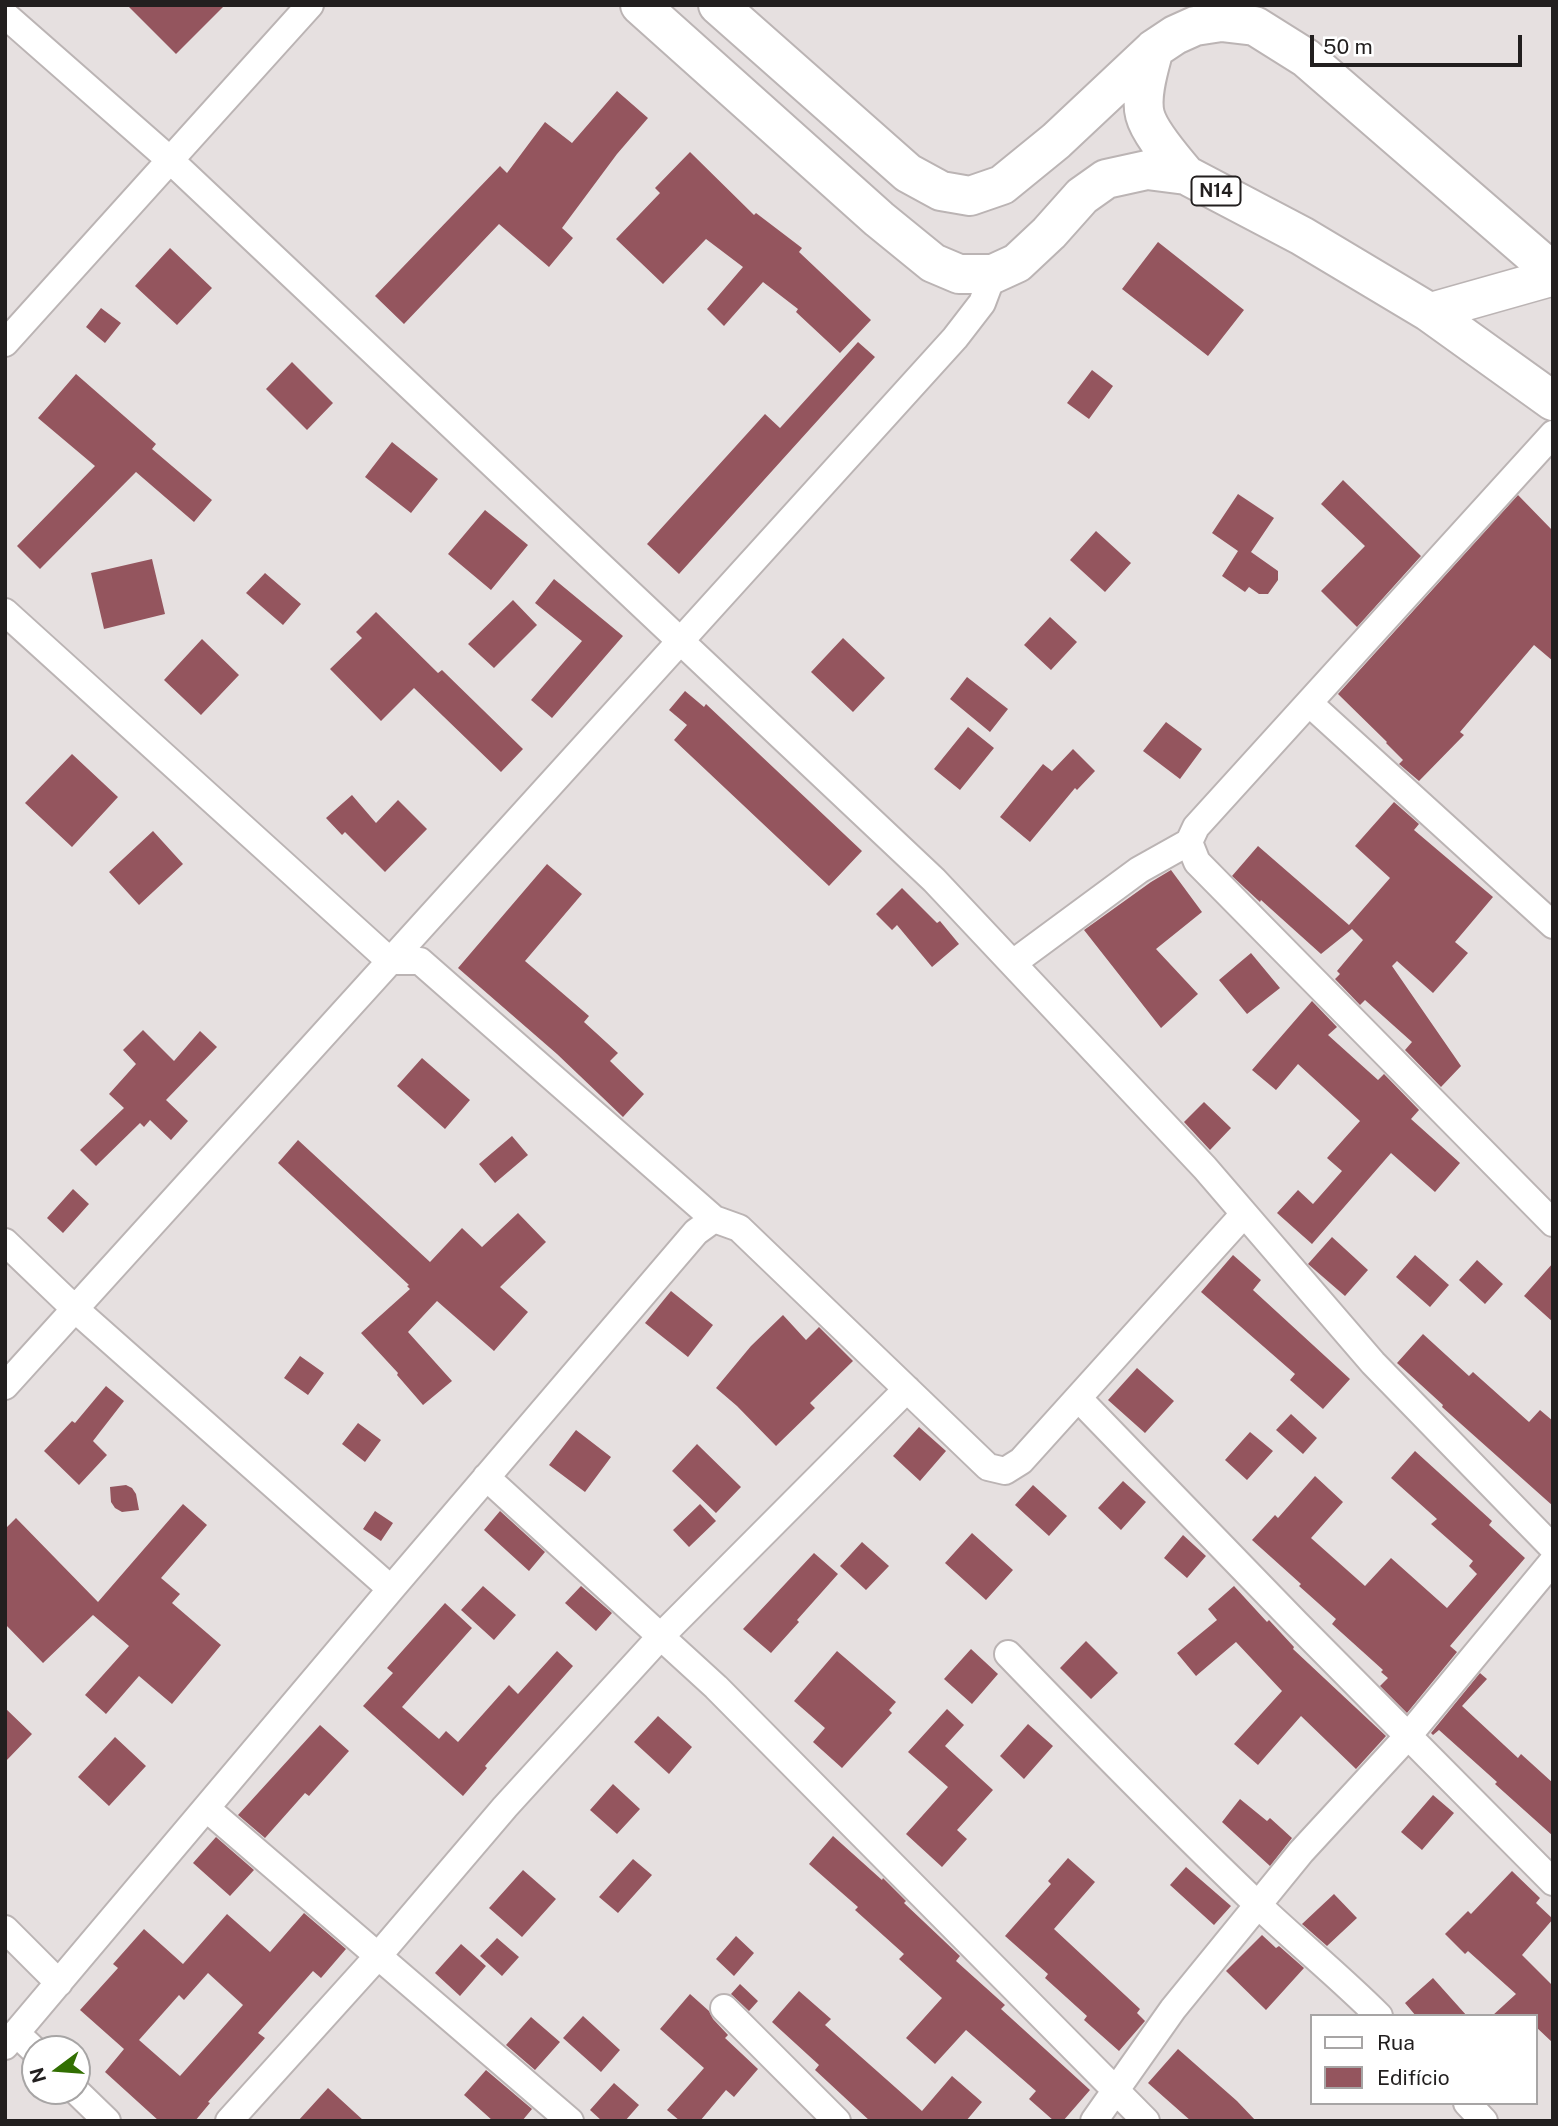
<!DOCTYPE html>
<html>
<head>
<meta charset="utf-8">
<style>
	body { margin:0 }
	#map { position:relative; width:1558px; height:2126px; overflow:hidden; background:#e6e0e0; font-family:"Public Sans",sans-serif }
	canvas { display:block }
	.frame { position:absolute; inset:0; border:7px solid #221f1f; pointer-events:none }
	.legend { position:absolute; left:1310px; top:2014px; width:228px; height:91px; box-sizing:border-box; background:#fff; border:2px solid #a7a5a5; margin:0; padding:9px 12px; list-style:none; font-size:21px; color:#221f1f }
	.legend li { display:flex; align-items:center; gap:14px; height:35px }
	.legend b { width:35px; border:2px solid #a7a5a5 }
	.north { position:absolute; left:21px; top:2035px; width:70px; height:70px; box-sizing:border-box; background:#fff; border:2px solid #a7a5a5; border-radius:50%; rotate:254deg; font-size:19px; font-weight:700; line-height:28px; text-align:center; color:#221f1f }
	.north::after { content:''; display:block; margin:auto; width:24px; height:32px; background:#326f02; clip-path:polygon(50% 0,100% 100%,50% 72%,0 100%) }
	.scale { position:absolute; left:1310px; top:35px; width:212px; height:32px; box-sizing:border-box; border:4px solid #221f1f; border-top:0; padding-left:9px; font-size:21px; line-height:24px; white-space:nowrap; color:#221f1f; -webkit-text-stroke:5px #fff; paint-order:stroke }
</style>
</head>
<body>
<div id="map">
<canvas width="1558" height="2126"></canvas>
<div class="frame"></div>
<ul class="legend">
<li><b style="height:9px;background:#fff"></b>Rua</li>
<li><b style="height:19px;background:#94555e"></b>Edifício</li>
</ul>
<div class="north">N</div>
<div class="scale">50 m</div>
</div>
<script>
const ctx = document.querySelector('canvas').getContext('2d');
ctx.lineJoin = 'round';
function paint(path, color) { ctx.fillStyle = color; ctx.fill(path, 'evenodd'); }
function stroke(path, color, width, dash) { ctx.strokeStyle = color; ctx.lineWidth = width; ctx.lineCap = dash ? 'butt' : 'round'; ctx.setLineDash(dash || []); ctx.stroke(path); }
function write(font, color, halo, rows, align = 'center') {
  ctx.font = font + ' "Public Sans",sans-serif'; ctx.lineWidth = 7; ctx.setLineDash([]); ctx.textBaseline = 'middle'; ctx.strokeStyle = halo; ctx.fillStyle = color; for (const [text, x, y, turn = 0] of rows) {
    ctx.save(); ctx.translate(x, y); ctx.rotate((+turn || 0) * Math.PI / 180); ctx.textAlign = isNaN(turn) ? turn : align; if (halo) ctx.strokeText(text, 0, 0); ctx.fillText(text, 0, 0); ctx.restore();
  }
}
const building = new Path2D(`
	M127 5H225L176 54Z
	M617 91 648 118 617 154 562 228 573 238 549 267 499 224 404 324 375 296 500 166 507 173 545 122 572 143Z
	M690 152 754 215 756 213 802 248 799 252 871 320 840 353 796 312 798 309 763 282 724 326 707 309 743 267 706 239 663 284 616 239 660 193 655 188Z
	M1158 242 1244 310 1208 356 1122 289Z
	M170 248 212 288 177 325 135 286Z
	M101 308 121 323 105 343 86 327Z
	M858 342 875 357 679 574 647 544 765 414 780 428Z
	M292 362 333 403 307 430 266 389Z
	M1092 370 1113 386 1089 419 1067 403Z
	M76 374 156 444 152 449 212 500 194 522 136 472 40 569 17 546 95 466 38 418Z
	M392 442 438 479 411 513 365 477Z
	M1343 480 1421 556 1357 627 1321 591 1365 546 1321 504Z
	M1238 494 1274 518 1251 552 1278 571V580L1268 594H1259L1249 587 1245 592 1222 576 1238 551 1212 533Z
	M1518 495 1553 531V661L1534 645 1460 732 1464 735 1419 781 1399 764 1403 760 1386 743 1387 742 1338 694Z
	M485 510 528 545 491 590 448 554Z
	M1096 531 1131 563 1105 592 1070 560Z
	M152 559 165 614 104 629 91 573Z
	M265 573 301 604 283 625 246 593Z
	M554 579 623 636 552 718 531 700 582 641 535 603Z
	M513 600 537 625 494 668 468 644Z
	M376 612 438 673 442 670 523 749 501 772 414 688 381 721 330 669 362 638 356 632Z
	M1050 617 1077 642 1051 670 1024 645Z
	M843 638 885 678 853 712 811 672Z
	M202 639 239 675 201 715 164 680Z
	M967 677 1008 709 990 732 950 699Z
	M685 691 704 707 706 704 862 851 829 886 674 740 687 725 669 710Z
	M1166 722 1202 749 1180 779 1143 751Z
	M968 727 994 748 960 790 934 769Z
	M1073 749 1095 771 1077 790 1075 788 1030 842 1000 817 1043 764 1052 771Z
	M72 754 118 797 72 847 25 803Z
	M352 795 376 823 398 800 427 829 385 872 345 832 342 835 326 818Z
	M1394 802 1419 824 1414 830 1493 897 1455 942 1468 953 1433 993 1397 961 1392 966 1461 1066 1441 1087 1405 1050 1412 1042 1365 1000 1360 1005 1335 979 1340 974 1337 971 1363 940 1352 929 1321 954 1261 900 1260 902 1232 876 1258 846 1349 925 1390 878 1355 846Z
	M153 831 183 864 139 905 109 872Z
	M547 864 582 894 525 961 589 1016 584 1022 618 1053 610 1061 644 1094 623 1117 557 1054 458 968Z
	M1171 870 1202 912 1156 949 1198 994 1161 1028 1084 930 1151 882Z
	M902 888 937 923 940 921 959 944 932 967 897 925 892 930 876 914Z
	M1251 953 1280 988 1247 1014 1219 980Z
	M1312 1001 1337 1027 1328 1035 1378 1080 1384 1074 1419 1110 1411 1119 1460 1163 1435 1192 1391 1153 1312 1244 1277 1213 1298 1190 1313 1204 1342 1171 1327 1158 1360 1121 1298 1064 1276 1090 1252 1070Z
	M143 1030 174 1061 200 1031 217 1047 166 1100 188 1121 171 1140 150 1120 144 1127 140 1123 96 1166 80 1150 124 1108 109 1094 136 1064 123 1050Z
	M422 1058 470 1100 445 1129 397 1086Z
	M1204 1102 1231 1128 1210 1150 1184 1122Z
	M512 1136 528 1155 495 1183 479 1164Z
	M298 1140 430 1262 462 1228 482 1247 518 1213 546 1242 500 1287 528 1312 494 1351 437 1301 408 1332 452 1381 423 1405 397 1375 398 1373 361 1333 410 1289 407 1286 409 1285 278 1163Z
	M73 1189 89 1204 63 1233 47 1218Z
	M1332 1237 1368 1270 1345 1296 1308 1264Z
	M1233 1255 1261 1280 1253 1290 1350 1379 1323 1409 1290 1380 1295 1374 1201 1292Z
	M1415 1255 1449 1285 1430 1307 1396 1277Z
	M1477 1260 1503 1284 1485 1304 1459 1280Z
	M1553 1263V1322L1524 1296Z
	M671 1291 713 1325 688 1357 645 1323Z
	M783 1315 806 1340 819 1327 853 1361 810 1403 815 1408 776 1446 737 1406 716 1388 751 1346Z
	M1423 1334 1469 1376 1473 1372 1529 1422 1540 1410 1553 1421V1506L1442 1407 1443 1405 1397 1363Z
	M300 1356 324 1373 308 1395 284 1378Z
	M1137 1368 1174 1401 1145 1433 1108 1400Z
	M106 1386 124 1401 93 1441 107 1455 79 1485 44 1451 72 1421 75 1423Z
	M1291 1414 1317 1438 1303 1454 1276 1430Z
	M358 1423 381 1440 365 1462 342 1444Z
	M919 1427 946 1451 920 1481 893 1456Z
	M576 1430 611 1457 585 1492 549 1465Z
	M1250 1432 1273 1451 1247 1480 1225 1460Z
	M697 1444 741 1487 716 1513 672 1471Z
	M1415 1451 1492 1521 1489 1525 1525 1558 1450 1646 1457 1652 1407 1713 1380 1686 1388 1678 1381 1672 1383 1670 1332 1624 1336 1619 1299 1586 1301 1584 1252 1540 1275 1515 1278 1518 1315 1476 1343 1502 1311 1538 1365 1586 1391 1558 1447 1608 1477 1574 1469 1566 1473 1561 1431 1524 1437 1519 1391 1478Z
	M1123 1481 1146 1502 1121 1530 1098 1508Z
	M126 1485 132 1488 136 1494 139 1510 122 1512 115 1508 111 1502 110 1487Z
	M1033 1485 1067 1516 1049 1536 1015 1505Z
	M183 1504 207 1525 161 1578 180 1594 172 1603 221 1645 172 1704 139 1676 106 1714 85 1695 129 1646 93 1615 43 1663 5 1624V1529L16 1518 98 1602Z
	M700 1504 716 1521 689 1547 673 1530Z
	M375 1511 393 1523 381 1541 363 1529Z
	M500 1511 545 1552 529 1571 484 1530Z
	M972 1533 1013 1570 986 1600 945 1563Z
	M1183 1535 1206 1556 1187 1578 1164 1558Z
	M862 1542 889 1566 866 1590 840 1566Z
	M814 1553 838 1574 797 1620 799 1622 771 1653 743 1629Z
	M483 1586 516 1615 494 1640 461 1610Z
	M581 1586 612 1613 596 1631 565 1603Z
	M1234 1586 1267 1622 1269 1620 1294 1647 1293 1649 1386 1736 1356 1769 1301 1716 1258 1765 1234 1744 1282 1691 1236 1642 1196 1676 1177 1653 1217 1620 1208 1609Z
	M445 1603 472 1628 402 1707 439 1739 446 1731 458 1742 509 1685 518 1694 557 1651 573 1666 485 1766 487 1768 463 1796 363 1706 393 1673 387 1668Z
	M1086 1641 1118 1673 1091 1699 1060 1668Z
	M971 1649 998 1674 972 1704 944 1679Z
	M837 1651 896 1702 889 1710 892 1713 842 1768 813 1742 825 1728 794 1701Z
	M1480 1673 1487 1679 1462 1706 1518 1758 1521 1754 1553 1783V1836L1495 1784 1497 1782 1439 1730 1433 1735 1431 1733Z
	M5 1708 32 1734 5 1762Z
	M947 1709 964 1725 945 1746 993 1790 957 1830 967 1839 942 1867 906 1834 948 1787 908 1752Z
	M658 1716 692 1747 669 1774 634 1742Z
	M1028 1724 1053 1746 1024 1779 1000 1756Z
	M320 1725 349 1751 309 1796 305 1793 265 1838 238 1815Z
	M115 1737 146 1766 109 1806 78 1777Z
	M613 1784 640 1809 617 1834 590 1810Z
	M1433 1795 1454 1813 1422 1850 1401 1832Z
	M1240 1799 1267 1821 1270 1818 1292 1838 1270 1866 1222 1822Z
	M833 1836 882 1880 883 1878 906 1901 904 1903 960 1956 956 1961 1005 2005 1001 2009 1090 2090 1063 2121H1054L1029 2099 1036 2091 966 2030 935 2064 906 2038 942 1998 899 1959 904 1954 855 1910 858 1907 809 1864Z
	M216 1837 254 1870 230 1896 193 1863Z
	M1068 1858 1095 1882 1054 1929 1140 2009 1137 2013 1145 2021 1119 2051 1084 2020 1087 2016 1045 1978 1048 1974 1005 1936 1051 1884 1048 1881Z
	M633 1859 652 1875 618 1913 599 1897Z
	M1186 1867 1231 1906 1214 1925 1170 1885Z
	M523 1870 556 1899 522 1937 489 1908Z
	M1512 1871 1540 1898 1536 1903 1553 1919 1522 1955 1553 1986V2043L1535 2026V2016H1492L1516 1994 1468 1951 1465 1954 1445 1934 1468 1911 1471 1914Z
	M1334 1894 1357 1918 1327 1946 1302 1924Z
	M304 1913 346 1949 321 1978 313 1971 258 2033 265 2038 208 2102 210 2103 195 2121H159L105 2072 124 2049 80 2010 118 1968 113 1964 144 1929 183 1964 227 1914 270 1952ZM208 1973 243 2005 180 2076 139 2040 179 1995 184 2000Z
	M1262 1935 1276 1948 1279 1946 1304 1968 1266 2010 1226 1971Z
	M736 1936 754 1953 734 1976 716 1959Z
	M497 1938 519 1957 502 1976 480 1956Z
	M461 1944 486 1966 460 1996 435 1973Z
	M1433 1978 1467 2016H1416L1405 2003Z
	M740 1984 758 2001 749 2011 731 1994Z
	M799 1991 831 2019 825 2025 922 2111 952 2076 982 2102 966 2121H870L815 2070 819 2065 772 2022Z
	M690 1994 709 2011 713 2019 728 2035 725 2038 758 2069 734 2097 726 2090 700 2121H680L667 2110 704 2068 660 2029Z
	M583 2016 620 2050 601 2072 563 2038Z
	M531 2017 560 2042 535 2070 506 2045Z
	M1178 2049 1237 2101 1256 2121H1191L1148 2083Z
	M486 2070 532 2109 522 2121H493L464 2095Z
	M614 2083 639 2105 625 2121H602L590 2110Z
	M328 2088 364 2121H298Z`);
const street = new Path2D(`
	M5 15 170 160 934 880 1205 1168 1373 1363 1553 1548
	M5 343 310 5
	M1553 434 1196 827 1189 842 1197 862 1553 1223
	M5 612 390 961H420L714 1219
	M1309 703 1553 925
	M1013 963 1139 870 1189 842
	M5 1242 75 1309 391 1589
	M5 1386 955 338 982 303 993 274
	M1078 1398 1296 1623 1553 1882
	M486 1477 716 1687 1146 2121
	M1008 1654C1090 1739 1172 1823 1257 1904 1297 1942 1340 1977 1379 2016
	M206 1808 570 2121
	M5 1929 59 1983
	M724 2008 837 2121
	M16 2033 35 2051
	M5 2046 391 1589 696 1232 714 1219 739 1228 988 1467 1005 1471 1021 1461 1244 1214
	M76 2091 107 2121
	M1467 2103 1484 2121
	M229 2121 378 1956 505 1807 661 1636 907 1389
	M1094 2121 1173 2009 1301 1852 1408 1736 1553 1561`);
const secondary = new Path2D(`
	M1429 312 1553 277`);
const primary = new Path2D(`
	M640 5 879 219 933 263 959 274H993L1017 263 1049 233 1082 196 1106 179 1147 170 1186 175 1302 236 1429 312 1553 401
	M718 5 908 173 941 191 970 196 1002 185 1056 141 1154 49 1175 35 1195 26 1221 22 1255 26 1306 58 1553 272
	M1154 49C1149 68 1140 96 1145 115 1150 134 1174 160 1186 175`);
const shields = [
	[1216,191,49]
];
const shieldNames = [
	["N14",1216,191]
];
paint(building, '#94555e');
stroke(street, '#bbb4b4', 30);
stroke(secondary, '#bbb4b4', 40);
stroke(primary, '#bbb4b4', 42);
stroke(street, '#fff', 26);
stroke(secondary, '#fff', 37);
stroke(primary, '#fff', 38);
for (const [x, y, w] of shields) { const box = new Path2D(); box.roundRect(x - w / 2, y - 14.5, w, 29, 5); ctx.fillStyle = '#fff'; ctx.fill(box); stroke(box, '#221f1f', 2); }
write('bold 18px', '#221f1f', null, shieldNames);
</script>
</body>
</html>
